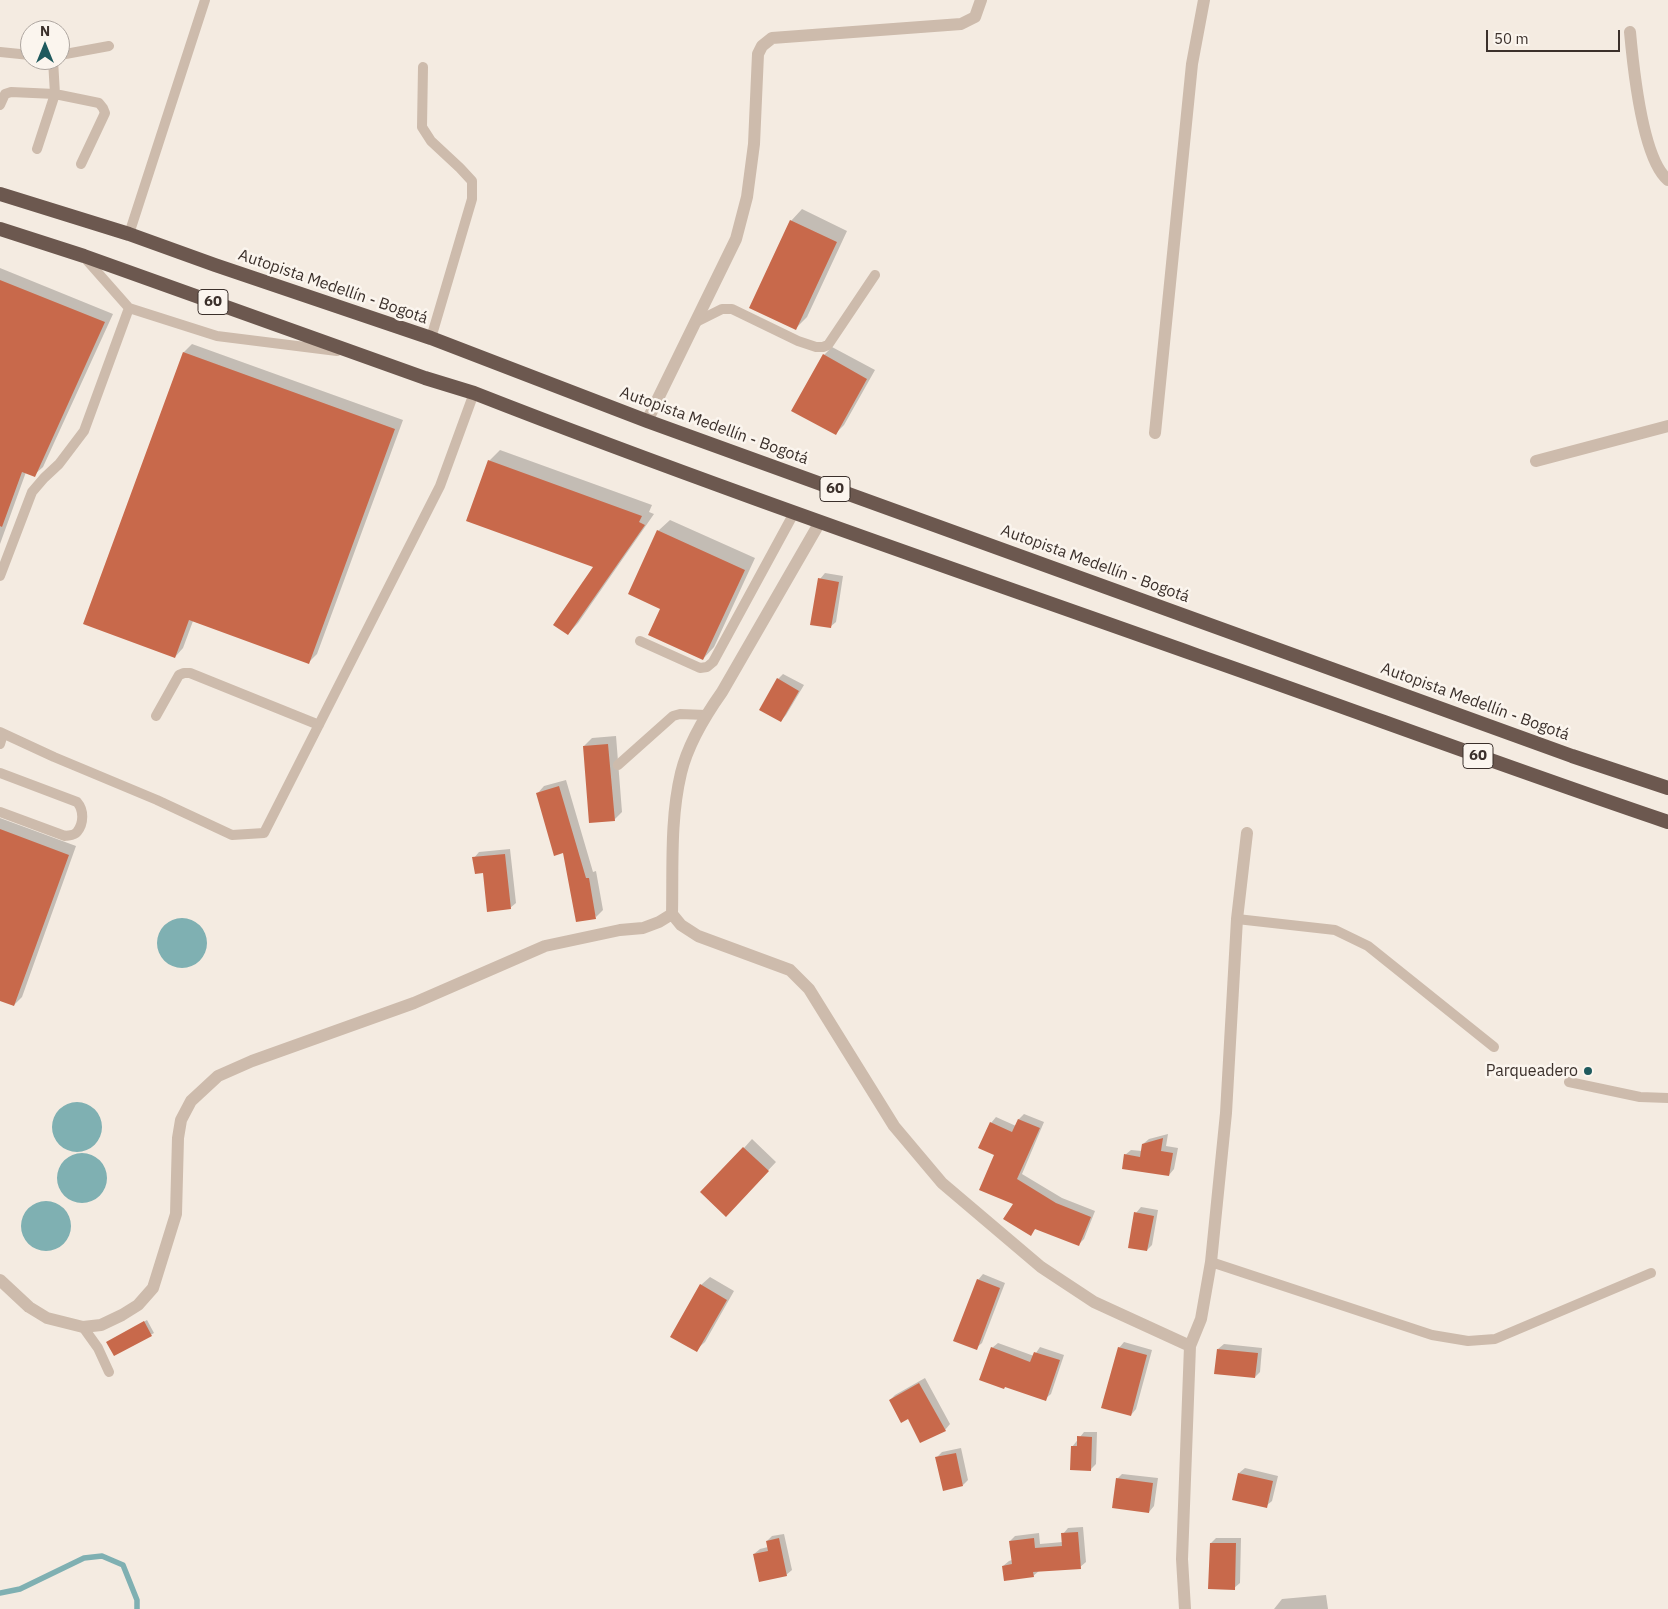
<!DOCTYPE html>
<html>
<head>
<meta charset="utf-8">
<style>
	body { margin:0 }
	#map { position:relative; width:1668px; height:1609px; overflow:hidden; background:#f4ebe1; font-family:"IBM Plex Sans",sans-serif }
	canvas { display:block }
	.north { position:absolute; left:20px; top:20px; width:50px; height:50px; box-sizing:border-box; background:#fbf5ee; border:1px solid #aea6a0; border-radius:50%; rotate:0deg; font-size:14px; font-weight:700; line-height:20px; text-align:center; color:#3b302b }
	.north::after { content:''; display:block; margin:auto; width:18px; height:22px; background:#1f5a5e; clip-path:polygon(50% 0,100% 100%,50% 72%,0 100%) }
	.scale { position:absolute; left:1486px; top:30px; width:134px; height:22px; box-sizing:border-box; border:2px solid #3b302b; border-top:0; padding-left:6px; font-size:15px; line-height:18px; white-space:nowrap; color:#3b302b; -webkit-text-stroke:4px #fbf5ee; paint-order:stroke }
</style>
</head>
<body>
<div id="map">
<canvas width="1668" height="1609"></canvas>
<div class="north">N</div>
<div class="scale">50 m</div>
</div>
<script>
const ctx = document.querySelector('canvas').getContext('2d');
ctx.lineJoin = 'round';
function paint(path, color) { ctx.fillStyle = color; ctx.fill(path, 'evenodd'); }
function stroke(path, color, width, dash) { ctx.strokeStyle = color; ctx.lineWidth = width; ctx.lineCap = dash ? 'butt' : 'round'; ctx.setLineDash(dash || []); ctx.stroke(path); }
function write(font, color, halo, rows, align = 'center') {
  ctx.font = font + ' "IBM Plex Sans",sans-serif'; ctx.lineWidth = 5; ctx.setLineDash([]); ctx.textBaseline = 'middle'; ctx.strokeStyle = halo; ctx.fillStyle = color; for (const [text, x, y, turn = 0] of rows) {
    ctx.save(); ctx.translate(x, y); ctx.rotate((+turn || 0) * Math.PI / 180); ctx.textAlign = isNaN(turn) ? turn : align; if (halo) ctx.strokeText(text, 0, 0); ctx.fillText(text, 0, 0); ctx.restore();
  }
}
const water = new Path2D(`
	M157 943a25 25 0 1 1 50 0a25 25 0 1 1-50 0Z
	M52 1127a25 25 0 1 1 50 0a25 25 0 1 1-50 0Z
	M57 1178a25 25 0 1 1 50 0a25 25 0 1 1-50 0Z
	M21 1226a25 25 0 1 1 50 0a25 25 0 1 1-50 0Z`);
const shadow = new Path2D(`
	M802 209 847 231 807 317 796 328 791 221Z
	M0 268 113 314 43 467 34 475 26 472 0 544Z
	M192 344 403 420 317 654 309 662 193 621 183 648 175 657 184 352Z
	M832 347 875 370 844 425 835 434 824 355Z
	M500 450 652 505 649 512 654 514 578 623 568 634 595 566 489 461Z
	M670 520 755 558 714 647 703 659 662 609 658 531Z
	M825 573 843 576 836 622 830 627 820 579Z
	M783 674 804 685 786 715 781 721 778 679Z
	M616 736 622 812 614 820 584 746 592 738Z
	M566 780 593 872 596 871 603 910 596 917 537 794 544 786Z
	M0 818 76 846 22 997 14 1005 0 1000Z
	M510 849 516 903 510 908 474 858 479 852Z
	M1024 1114 1044 1122 1022 1174 1062 1198 1095 1211 1084 1239 1078 1245 1036 1228 1030 1234 1015 1203 996 1155 991 1123 996 1117 1016 1126 1019 1119Z
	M1168 1134 1166 1146 1178 1148 1174 1169 1169 1175 1125 1155 1131 1150 1142 1151 1143 1144 1149 1139Z
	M752 1139 776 1162 734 1207 744 1148Z
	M1141 1207 1158 1210 1152 1245 1147 1250 1136 1213Z
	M983 1274 1005 1283 982 1343 976 1348 978 1280Z
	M710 1277 734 1291 705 1342 696 1350 701 1285Z
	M147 1320 154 1333 114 1355 108 1342Z
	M1124 1342 1152 1350 1136 1409 1131 1415 1119 1348Z
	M998 1343 1034 1356 1040 1347 1064 1355 1051 1394 1045 1399 992 1348Z
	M1224 1344 1262 1348 1260 1372 1255 1377 1218 1349Z
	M925 1378 950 1424 945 1430 909 1418 890 1400 895 1395Z
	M1084 1432H1097L1096 1464 1091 1469 1072 1447Z
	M961 1448 968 1480 963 1485 936 1458 942 1452Z
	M1245 1468 1278 1476 1272 1501 1266 1506 1239 1473Z
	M1122 1474 1158 1478 1154 1506 1149 1512 1117 1479Z
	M1083 1527 1086 1562 1080 1567 1039 1571 1033 1576 1003 1566 1009 1561 1012 1560 1010 1541 1015 1536 1039 1533 1040 1544 1063 1542V1534L1068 1528Z
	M784 1534 792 1570 786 1575 754 1554 760 1549 768 1547 767 1541 772 1536Z
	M1216 1538H1241L1240 1583 1234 1588 1211 1543Z
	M1326 1595 1328 1609H1274L1282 1599Z`);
const stream = new Path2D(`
	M0 1593 20 1589 84 1558 102 1556 123 1565 137 1600V1609`);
const building = new Path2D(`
	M790 220 837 242 796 330 749 308Z
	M0 280 105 322 35 477 22 472 2 527 0 526Z
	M183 352 395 429 309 664 189 620 175 658 83 624Z
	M823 354 867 379 836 435 791 411Z
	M488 460 642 516 639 522 645 525 568 635 553 625 593 567 466 521Z
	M657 530 745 570 703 660 648 635 660 609 628 594Z
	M818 578 839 582 831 628 810 625Z
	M777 678 799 691 781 722 759 710Z
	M608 744 615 821 589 823 583 746Z
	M559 786 586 878H589L596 919 576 922 563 853 554 856 536 793Z
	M0 829 69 855 14 1006 0 1001Z
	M505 854 511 909 487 912 483 873 475 874 472 857Z
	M1018 1119 1040 1128 1017 1179 1056 1203 1091 1217 1079 1246 1035 1229 1031 1236 1003 1219 1013 1204 979 1190 994 1155 978 1148 990 1122 1012 1132Z
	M1163 1138 1161 1151 1173 1153 1169 1176 1122 1169 1124 1154 1140 1157 1142 1144Z
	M743 1147 769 1171 726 1217 700 1192Z
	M1134 1212 1154 1216 1147 1251 1128 1248Z
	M977 1279 1000 1288 977 1350 953 1341Z
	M700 1284 727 1300 697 1352 670 1337Z
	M144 1321 152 1336 114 1356 106 1342Z
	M991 1347 1030 1362 1034 1352 1060 1360 1046 1401 1005 1387 1004 1389 979 1380Z
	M1118 1347 1147 1355 1131 1416 1101 1408Z
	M1217 1349 1258 1353 1255 1378 1214 1374Z
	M919 1383 946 1431 920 1443 908 1419 901 1423 889 1400Z
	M1077 1436 1092 1437 1091 1471 1070 1470 1071 1446H1077Z
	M956 1453 963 1486 943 1491 935 1457Z
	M1238 1473 1273 1481 1267 1508 1232 1500Z
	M1116 1478 1153 1483 1149 1513 1112 1508Z
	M1078 1532 1081 1569 1033 1572 1034 1577 1004 1581 1002 1566 1012 1564 1009 1541 1034 1538 1035 1548 1062 1546 1061 1533Z
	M779 1538 787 1576 759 1582 753 1554 768 1551 766 1541Z
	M1210 1543H1236L1235 1590 1208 1589Z`);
const service = new Path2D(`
	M0 52 30 55
	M60 55 109 46
	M423 67 422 127 431 141 460 168 472 181V199L431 338
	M0 105 5 94 11 92 55 94 99 103 103 108 105 113 81 164
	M37 149 55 94 53 60
	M129 234 205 0
	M84 257 129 308 217 336 337 351
	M696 322 722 309H732L798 341 816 347H823L828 345 875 275
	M0 576 32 492 44 478 59 464 84 431 129 308
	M640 641 700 668 707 667 713 662 794 513
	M156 716 179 675 184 673H190L319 725
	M0 732 54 757 157 800 232 835 264 833 440 486 474 393
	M0 744 3 734
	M618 765 673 716 680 714 706 715
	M0 773 77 802C84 810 84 823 77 832 74 836 69 835 65 836L0 812
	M1237 919 1335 930 1368 946 1494 1047
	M1569 1082 1640 1097 1668 1098
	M1211 1262 1432 1335 1468 1341 1495 1339 1651 1273
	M83 1327 98 1348 109 1372`);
const minor = new Path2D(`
	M1630 32C1633 65 1642 159 1668 180
	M647 421 736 239 747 197 754 144 758 54 762 46 772 38 961 24 975 17 981 0
	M1155 433 1192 64 1204 0
	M1536 461 1668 426
	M820 522 722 692C705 716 688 744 681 773 670 819 673 868 672 914L681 925 698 936 790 970 809 989 894 1126 942 1183 1041 1267 1094 1302 1190 1346 1182 1559 1185 1609
	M0 1280 29 1307 47 1318 83 1327 101 1325 122 1315 138 1305 153 1288 176 1214 178 1138 181 1120 191 1101 218 1076 252 1061 414 1003 545 946 620 930 643 928 659 922 672 914
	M1190 1346 1201 1319 1211 1262 1226 1113 1237 919 1247 833`);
const trunk = new Path2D(`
	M0 194 129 234 215 265 431 338 647 421 1572 756 1668 788
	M0 229 84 256 425 378 474 393C714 487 957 570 1199 656 1356 711 1511 769 1668 822`);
const markers = [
	[1588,1071,5,"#1f5a5e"]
];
const shields = [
	[213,302,30],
	[835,489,30],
	[1478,756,30]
];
const shieldNames = [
	["60",213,302],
	["60",835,489],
	["60",1478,756]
];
const streetNames = [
	["Autopista Medellín - Bogotá",333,287,19],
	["Autopista Medellín - Bogotá",714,426,20],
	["Autopista Medellín - Bogotá",1095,564,20],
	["Autopista Medellín - Bogotá",1475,702,20]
];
const poiNames = [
	["Parqueadero",1578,1071]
];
paint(water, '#7fb0b2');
paint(shadow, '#0003');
stroke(stream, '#7fb0b2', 5.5);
paint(building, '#c8694b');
stroke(service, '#cdbbac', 10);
stroke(minor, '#cdbbac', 12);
stroke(trunk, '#6c584f', 14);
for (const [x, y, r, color] of markers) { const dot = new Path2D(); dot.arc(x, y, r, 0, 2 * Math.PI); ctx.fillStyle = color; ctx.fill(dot); stroke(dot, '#fbf5ee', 2); }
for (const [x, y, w] of shields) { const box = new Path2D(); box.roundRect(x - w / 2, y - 12.5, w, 25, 4); ctx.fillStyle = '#fbf5ee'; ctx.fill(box); stroke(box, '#3b302b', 1); }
write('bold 15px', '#3b302b', null, shieldNames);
write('16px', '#3b302b', '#fbf5ee', streetNames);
write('16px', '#3b302b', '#fbf5ee', poiNames, 'right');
</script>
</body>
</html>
